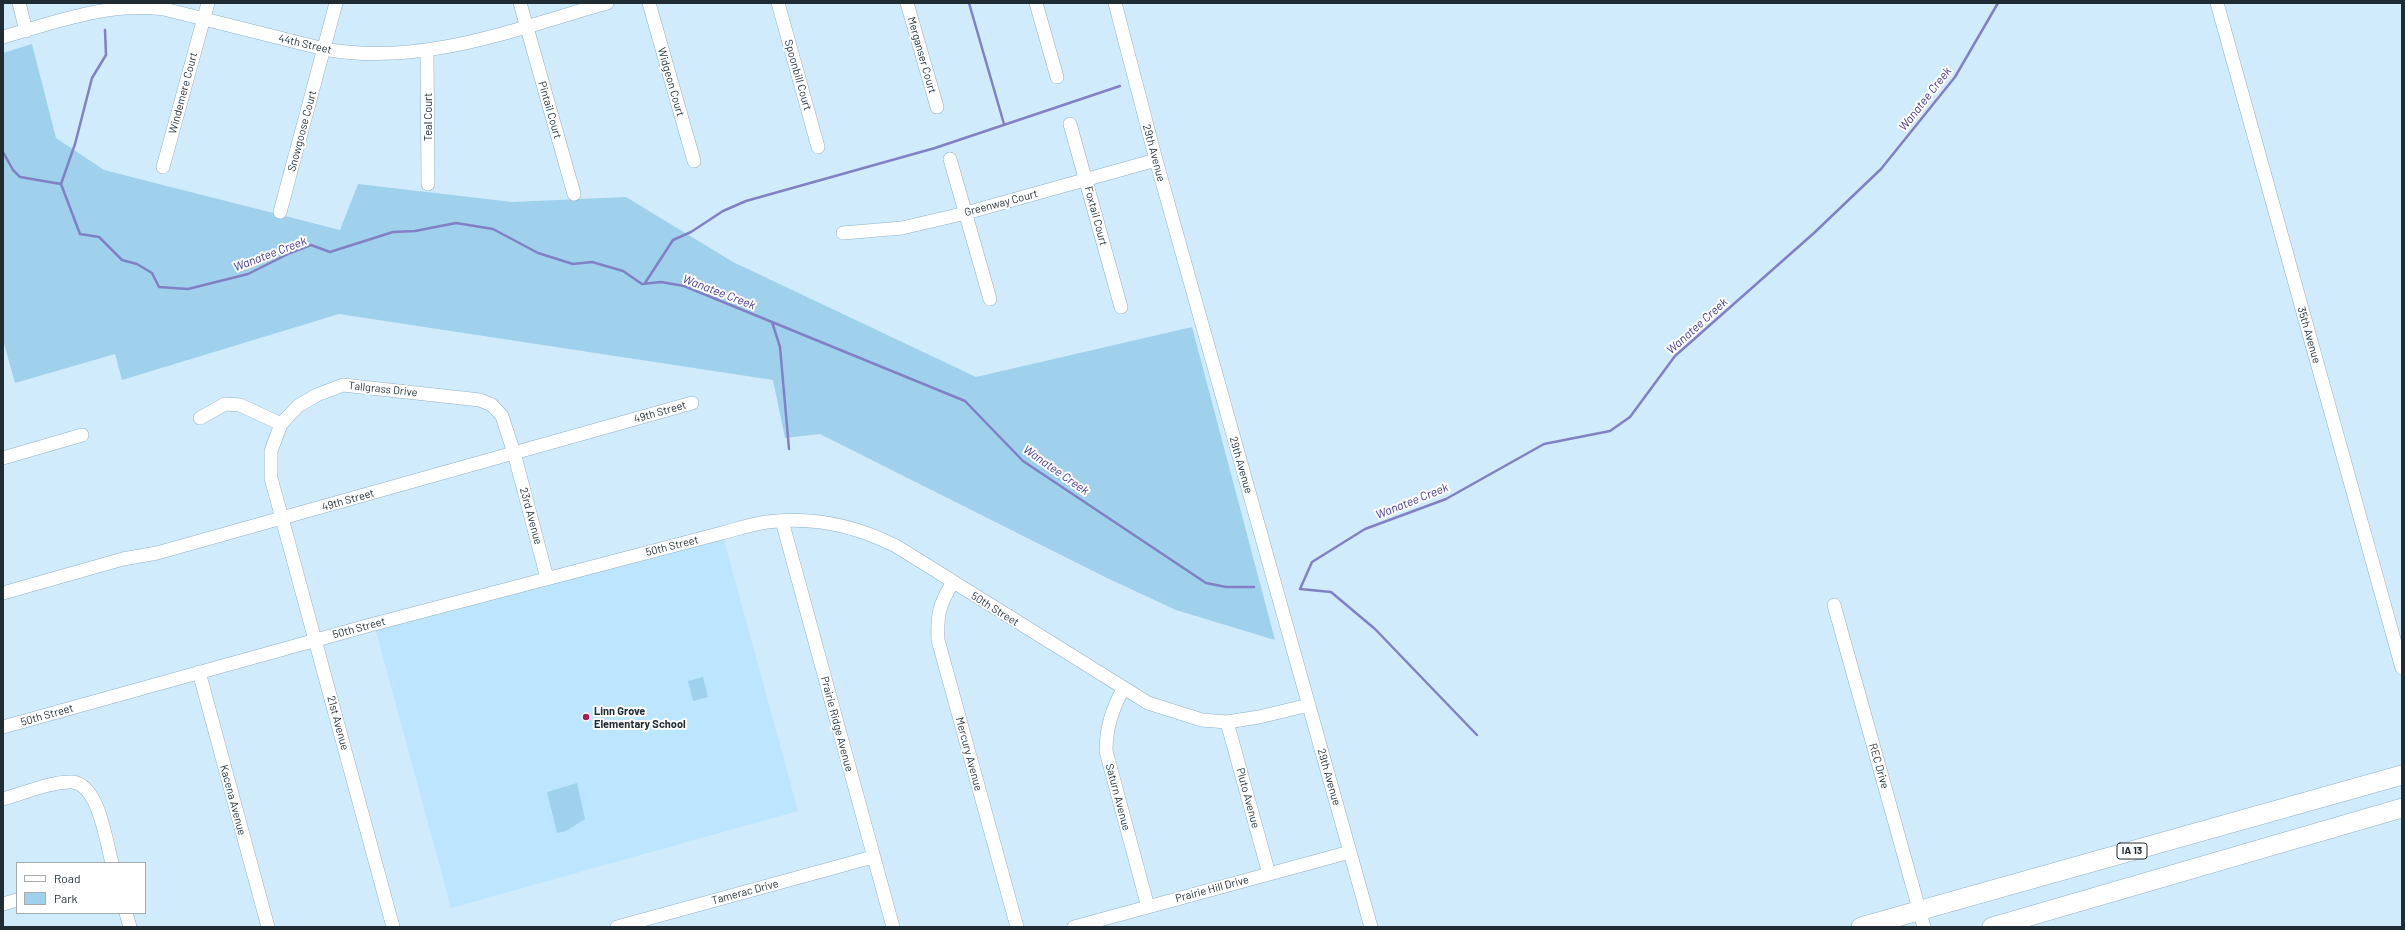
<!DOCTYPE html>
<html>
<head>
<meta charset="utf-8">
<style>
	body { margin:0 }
	#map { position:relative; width:2405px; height:930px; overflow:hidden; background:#d0ebfc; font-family:Barlow,sans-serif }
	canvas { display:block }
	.frame { position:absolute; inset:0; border:4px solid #1f2c34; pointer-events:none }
	.legend { position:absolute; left:16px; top:862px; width:130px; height:52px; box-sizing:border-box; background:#fff; border:1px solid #a5abae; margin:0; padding:5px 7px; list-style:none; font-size:12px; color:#1f2c34 }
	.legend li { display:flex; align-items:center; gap:8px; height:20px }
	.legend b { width:20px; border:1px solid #a5abae }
</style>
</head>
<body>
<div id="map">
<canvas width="2405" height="930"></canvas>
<div class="frame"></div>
<ul class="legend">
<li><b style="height:5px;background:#fff"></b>Road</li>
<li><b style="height:11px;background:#9fd0ec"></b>Park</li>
</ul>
</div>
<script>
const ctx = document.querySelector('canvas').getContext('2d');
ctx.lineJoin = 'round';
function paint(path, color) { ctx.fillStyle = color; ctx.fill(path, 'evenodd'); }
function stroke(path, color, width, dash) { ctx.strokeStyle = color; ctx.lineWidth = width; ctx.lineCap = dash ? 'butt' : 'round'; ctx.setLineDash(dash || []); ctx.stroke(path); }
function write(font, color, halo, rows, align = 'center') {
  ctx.font = font + ' Barlow,sans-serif'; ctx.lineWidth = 4; ctx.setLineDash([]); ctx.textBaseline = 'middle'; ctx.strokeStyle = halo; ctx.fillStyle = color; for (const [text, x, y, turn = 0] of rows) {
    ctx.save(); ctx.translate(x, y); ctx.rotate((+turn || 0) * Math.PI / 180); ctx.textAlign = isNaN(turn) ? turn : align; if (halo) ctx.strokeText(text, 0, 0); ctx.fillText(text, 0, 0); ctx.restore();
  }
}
const built = new Path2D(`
	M722 533 798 811 451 908 374 624Z`);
const green = new Path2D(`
	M32 44 56 138 104 170 340 230 358 184 512 202 626 197 733 262 976 377 1192 327 1275 640 1176 610 1107 578 820 434 785 438 773 380 339 314 122 380 115 354 15 383 3 340V53Z
	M703 677 708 697 693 701 688 681Z
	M577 783 585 819 566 831 557 833 547 792Z`);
const stream = new Path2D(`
	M969 3 1004 124
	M3 152 13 170 20 177 61 184 80 234 99 237 122 260 137 264 152 273 159 287 188 289 248 274 290 253 311 245 330 252 393 232 415 231 456 223 493 229 538 253 573 264 592 262 623 271 642 284 661 282 684 286 965 401 1023 461 1206 583 1226 587H1254
	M61 184 75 144 92 78 106 55 105 30
	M645 283 673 240 691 232 723 211 746 201 935 148 1120 86
	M772 322 780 347 789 449
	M1477 735 1375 629 1331 592 1300 589 1312 562 1365 529 1446 499 1544 444 1610 431 1630 417 1675 356 1814 233 1881 169 1955 77 1998 3`);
const minor = new Path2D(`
	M19 3 26 31
	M520 3 574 194
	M649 3 694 161
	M778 3 818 147
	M907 3 937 107
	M1036 3 1057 77
	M1115 3 1156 160 1371 927
	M2217 3 2402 668
	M3 37C56 22 108 2 164 9L324 49C422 67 514 29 607 3
	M427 51 428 184
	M1070 124 1121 307
	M950 159 990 299
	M163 167 208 3
	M280 212 336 3
	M843 233 902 228 966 213 1156 160
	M200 418 225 404 240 405 281 424
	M3 458 82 435
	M782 521 893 927
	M953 582C939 605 937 614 938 640L1017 927
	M3 593 123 559 157 553 692 403
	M1834 605 1924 927
	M199 672 268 927
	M1123 689C1112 710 1106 728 1106 751L1148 907
	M1227 722 1269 874
	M3 727 374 624 722 533C737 529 752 524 767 522 812 516 856 526 896 546L1148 703 1202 720 1227 722 1259 717 1309 705
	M3 799C22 794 52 781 72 782 99 784 106 842 112 863
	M3 904 17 900
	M126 913 130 927
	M393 927 271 478V451L281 424 298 406 317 395 343 385 480 400 492 405 502 416 514 453 547 578
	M617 927 873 857
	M1074 927 1350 852`);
const highway = new Path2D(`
	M1861 927 2402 775
	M1992 927 2402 808`);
const markers = [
	[586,717,4,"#a91c5c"]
];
const shields = [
	[2132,851,30]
];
const shieldNames = [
	["IA 13",2132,851]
];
const streetNames = [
	["44th Street",305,44,13],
	["Merganser Court",922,55,74],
	["Spoonbill Court",798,75,74],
	["Widgeon Court",671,82,74],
	["Windemere Court",183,93,-75],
	["Pintail Court",550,110,74],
	["Teal Court",428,117,-90],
	["Snowgoose Court",302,131,-75],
	["29th Avenue",1154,153,75],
	["Greenway Court",1001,203,-15],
	["Foxtail Court",1096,216,75],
	["35th Avenue",2309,335,74],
	["Tallgrass Drive",383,389,6],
	["49th Street",660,412,-16],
	["29th Avenue",1241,465,74],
	["49th Street",348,500,-16],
	["23rd Avenue",531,516,75],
	["50th Street",672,546,-14],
	["50th Street",995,609,32],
	["50th Street",359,628,-15],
	["50th Street",47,715,-16],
	["21st Avenue",338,723,75],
	["Prairie Ridge Avenue",837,724,75],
	["Mercury Avenue",969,754,75],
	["REC Drive",1879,766,74],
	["29th Avenue",1329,777,74],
	["Saturn Avenue",1118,797,75],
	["Pluto Avenue",1248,798,75],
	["Kacena Avenue",233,800,75],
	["Prairie Hill Drive",1212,889,-15],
	["Tamerac Drive",745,892,-15]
];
const poiNames = [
	["Linn Grove",594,711],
	["Elementary School",594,724]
];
const waterNames = [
	["Wanatee Creek",1925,99,-52],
	["Wanatee Creek",270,254,-21],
	["Wanatee Creek",719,292,21],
	["Wanatee Creek",1697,326,-42],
	["Wanatee Creek",1056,470,35],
	["Wanatee Creek",1412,501,-22]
];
paint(built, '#bce6ff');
paint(green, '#9fd0ec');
stroke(stream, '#8280c5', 2.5);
stroke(minor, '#91b1c5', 14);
stroke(highway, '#91b1c5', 20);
stroke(minor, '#fff', 13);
stroke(highway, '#fff', 19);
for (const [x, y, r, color] of markers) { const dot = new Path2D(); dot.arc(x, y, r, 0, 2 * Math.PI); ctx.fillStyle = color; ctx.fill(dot); stroke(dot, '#fff', 1.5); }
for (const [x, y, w] of shields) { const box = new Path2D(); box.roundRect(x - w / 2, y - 8, w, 16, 3); ctx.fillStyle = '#fff'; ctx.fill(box); stroke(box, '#1f2c34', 1); }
write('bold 10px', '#1f2c34', null, shieldNames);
write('11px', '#1f2c34', '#fff', streetNames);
write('bold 11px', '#1f2c34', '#fff', poiNames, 'left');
write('italic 12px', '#42378b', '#fff', waterNames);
</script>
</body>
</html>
